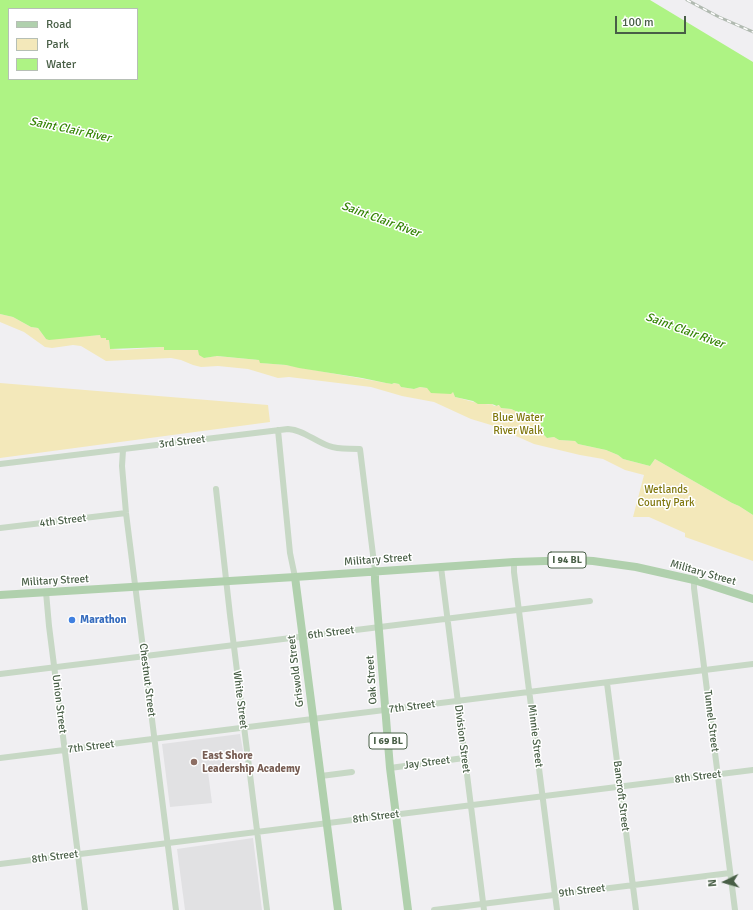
<!DOCTYPE html>
<html>
<head>
<meta charset="utf-8">
<style>
	body { margin:0 }
	#map { position:relative; width:753px; height:910px; overflow:hidden; background:#f0eff2; font-family:Signika,sans-serif }
	canvas { display:block }
	.legend { position:absolute; left:8px; top:8px; width:130px; height:72px; box-sizing:border-box; background:#fff; border:1px solid #b6bfb5; margin:0; padding:5px 7px; list-style:none; font-size:12px; color:#485e46 }
	.legend li { display:flex; align-items:center; gap:8px; height:20px }
	.legend b { width:20px; border:1px solid #b6bfb5 }
	.north { position:absolute; left:705px; top:862px; width:40px; height:40px; -webkit-text-stroke:3px #fff; paint-order:stroke; rotate:265deg; font-size:11px; font-weight:700; line-height:16px; text-align:center; color:#485e46 }
	.north::after { content:''; display:block; margin:auto; width:14px; height:18px; background:#485e46; clip-path:polygon(50% 0,100% 100%,50% 72%,0 100%) }
	.scale { position:absolute; left:615px; top:16px; width:71px; height:18px; box-sizing:border-box; border:2px solid #485e46; border-top:0; padding-left:5px; font-size:12px; line-height:14px; white-space:nowrap; color:#485e46; -webkit-text-stroke:3px #fff; paint-order:stroke }
</style>
</head>
<body>
<div id="map">
<canvas width="753" height="910"></canvas>
<ul class="legend">
<li><b style="height:5px;background:#b0d0ad"></b>Road</li>
<li><b style="height:11px;background:#f3e8ba"></b>Park</li>
<li><b style="height:11px;background:#aef384"></b>Water</li>
</ul>
<div class="north">N</div>
<div class="scale">100 m</div>
</div>
<script>
const ctx = document.querySelector('canvas').getContext('2d');
ctx.lineJoin = 'round';
function paint(path, color) { ctx.fillStyle = color; ctx.fill(path, 'evenodd'); }
function stroke(path, color, width, dash) { ctx.strokeStyle = color; ctx.lineWidth = width; ctx.lineCap = dash ? 'butt' : 'round'; ctx.setLineDash(dash || []); ctx.stroke(path); }
function write(font, color, halo, rows, align = 'center') {
  ctx.font = font + ' Signika,sans-serif'; ctx.lineWidth = 3; ctx.setLineDash([]); ctx.textBaseline = 'middle'; ctx.strokeStyle = halo; ctx.fillStyle = color; for (const [text, x, y, turn = 0] of rows) {
    ctx.save(); ctx.translate(x, y); ctx.rotate((+turn || 0) * Math.PI / 180); ctx.textAlign = isNaN(turn) ? turn : align; if (halo) ctx.strokeText(text, 0, 0); ctx.fillText(text, 0, 0); ctx.restore();
  }
}
const education = new Path2D(`
	M240 734 243 751 223 754 225 771 208 772 212 803 170 807 162 744Z
	M253 838 262 910H185L177 849Z`);
const green = new Path2D(`
	M0 314 13 317 31 327 38 328 46 339 100 335 109 340 110 349 123 350 164 347V350H198L204 358 216 356 259 360 261 363 286 365 392 384 394 383 399 384 401 387 414 389 420 387 453 392 455 397C468 400 479 405 492 404L494 406 500 405 501 408 511 409 518 412 522 411 527 414 528 418 542 420 540 435H544L547 438 554 437 559 440 575 441 578 444 606 450 618 455 623 459 650 466 655 459 732 503 739 506 753 515V561L685 537V533L649 517H633L644 475 625 470 603 459 580 455 534 444 491 425 471 419 434 402 402 396 371 387 289 377 278 378 248 369 218 366 201 367 193 365 181 360 171 358 106 361 81 346 73 345 52 348 45 347 24 332 0 322Z
	M0 383 268 405 270 422 0 458Z`);
const water = new Path2D(`
	M0 0H650L753 62V515L739 506 732 503 655 459 650 466 623 459 618 455 606 450 578 444 575 441 559 440 554 437 547 438 544 435H540L541 419 528 418 527 414 522 412H518L511 409 501 408 499 405H498L497 406 492 404H478L473 401 455 397 453 392 451 394 431 393 427 388 420 387 414 389 401 387 399 384 394 383 392 384 386 383 362 378 299 368 286 365 260 363 259 360 217 356 204 358 199 355 198 350H164V347L110 349 109 340H106V338H101L100 335 49 340 46 339 38 328 31 327 13 317 0 314ZM9 9H137V79H9Z`);
const minor = new Path2D(`
	M278 430 290 553 295 577
	M123 450 122 466 126 513 176 910
	M0 464 288 429C304 430 314 441 329 446 339 450 349 448 360 449L375 571
	M216 489 230 615 267 910
	M0 528 126 513
	M514 562V572L557 910
	M441 567 484 910
	M694 580V588L735 910
	M46 592 49 626 85 910
	M0 674 590 601
	M607 683 636 910
	M0 758 753 664
	M390 768 464 758
	M321 776 352 772
	M0 864 753 770
	M434 910 730 873`);
const major = new Path2D(`
	M375 571V581L390 768 408 910
	M295 577 338 910
	M0 595 295 577 514 562 576 560 593 561 636 567 694 580 753 599`);
const rail = new Path2D(`
	M687 0 719 17 753 32`);
const markers = [
	[72,620,4,"#3f7fe0"],
	[194,762,4,"#8d6e63"]
];
const shields = [
	[567,560,38],
	[388,741,38]
];
const shieldNames = [
	["I 94 BL",567,560],
	["I 69 BL",388,741]
];
const parkNames = [
	["Blue Water",518,418],
	["River Walk",518,431],
	["Wetlands",666,490],
	["County Park",666,503]
];
const streetNames = [
	["3rd Street",182,442,-7],
	["4th Street",63,521,-7],
	["Military Street",378,560,-4],
	["Military Street",703,573,16],
	["Military Street",55,581,-3],
	["6th Street",331,633,-7],
	["Griswold Street",296,671,-97],
	["Chestnut Street",147,680,83],
	["Oak Street",372,680,-94],
	["White Street",240,700,83],
	["Union Street",59,704,83],
	["7th Street",412,707,-7],
	["Tunnel Street",711,721,83],
	["Minnie Street",535,736,83],
	["Division Street",462,739,83],
	["7th Street",91,747,-7],
	["Jay Street",427,763,-7],
	["8th Street",698,777,-7],
	["Bancroft Street",621,796,83],
	["8th Street",376,817,-7],
	["8th Street",55,857,-7],
	["9th Street",582,891,-7]
];
const shopNames = [
	["Marathon",80,620]
];
const educationNames = [
	["East Shore",202,756],
	["Leadership Academy",202,769]
];
const waterNames = [
	["Saint Clair River",70,130,12],
	["Saint Clair River",381,220,20],
	["Saint Clair River",685,331,20]
];
paint(education, '#e1e1e3');
paint(green, '#f3e8ba');
paint(water, '#aef384');
stroke(minor, '#c7d8c5', 6);
stroke(major, '#b0d0ad', 8);
stroke(rail, '#b1bab1', 3);
stroke(rail, '#fff', 1.5, [4.5]);
for (const [x, y, r, color] of markers) { const dot = new Path2D(); dot.arc(x, y, r, 0, 2 * Math.PI); ctx.fillStyle = color; ctx.fill(dot); stroke(dot, '#fff', 1.5); }
for (const [x, y, w] of shields) { const box = new Path2D(); box.roundRect(x - w / 2, y - 8, w, 16, 3); ctx.fillStyle = '#fff'; ctx.fill(box); stroke(box, '#485e46', 1); }
write('bold 10px', '#485e46', null, shieldNames);
write('11px', '#81780f', '#fff', parkNames);
write('11px', '#485e46', '#fff', streetNames);
write('bold 11px', '#366cbe', '#fff', shopNames, 'left');
write('bold 11px', '#785e54', '#fff', educationNames, 'left');
write('italic 12px', '#358505', '#fff', waterNames);
</script>
</body>
</html>
